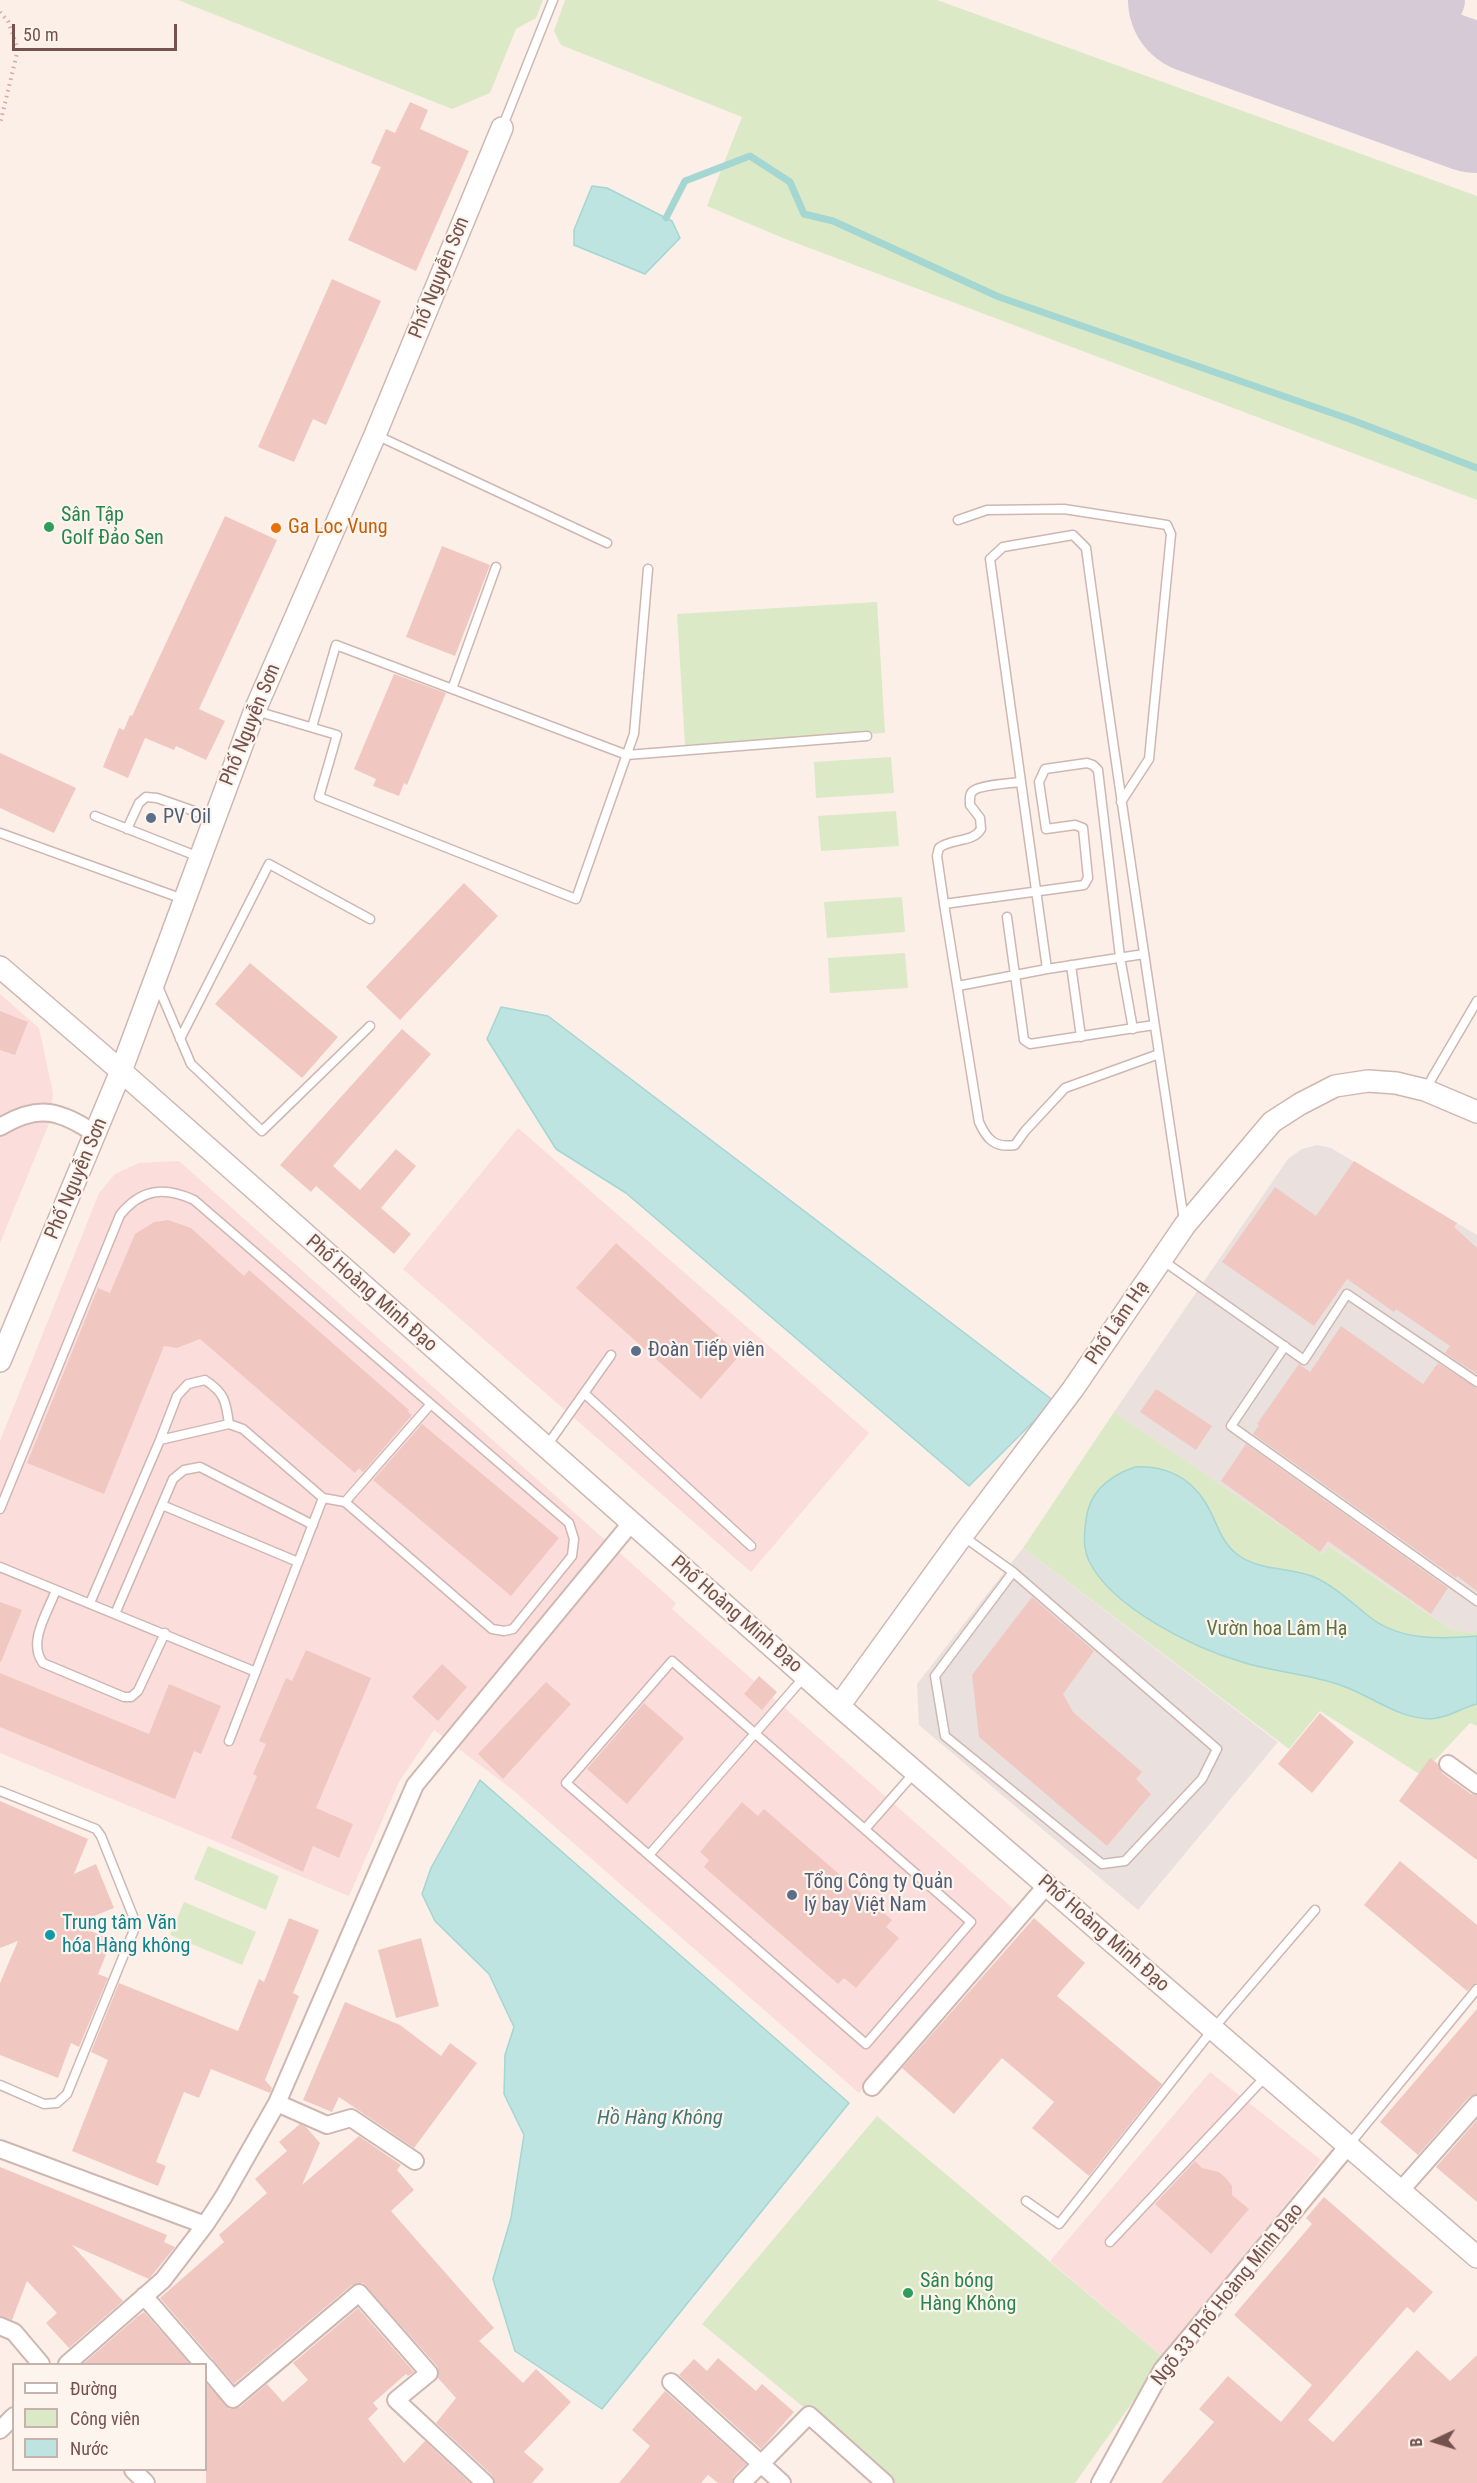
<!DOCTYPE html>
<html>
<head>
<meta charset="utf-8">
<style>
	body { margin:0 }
	#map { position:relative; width:1477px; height:2483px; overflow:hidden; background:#fbefe8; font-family:"Roboto Condensed",sans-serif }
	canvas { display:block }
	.legend { position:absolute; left:12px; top:2363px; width:195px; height:108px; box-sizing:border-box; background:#fef4ee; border:2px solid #c7b3ae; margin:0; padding:8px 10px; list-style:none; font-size:18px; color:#74524d }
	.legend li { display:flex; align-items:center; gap:12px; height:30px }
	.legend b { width:30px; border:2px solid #c7b3ae }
	.north { position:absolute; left:1405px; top:2411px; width:60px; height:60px; -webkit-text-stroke:4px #fef4ee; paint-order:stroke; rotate:266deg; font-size:16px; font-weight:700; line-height:24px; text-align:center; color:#74524d }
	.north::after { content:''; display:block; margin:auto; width:21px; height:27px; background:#74524d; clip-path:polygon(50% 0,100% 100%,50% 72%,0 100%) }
	.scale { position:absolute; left:12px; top:24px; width:165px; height:27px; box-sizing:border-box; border:3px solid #74524d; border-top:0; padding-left:8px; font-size:18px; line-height:21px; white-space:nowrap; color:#74524d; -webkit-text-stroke:4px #fef4ee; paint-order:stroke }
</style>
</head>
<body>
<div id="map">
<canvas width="1477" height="2483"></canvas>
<ul class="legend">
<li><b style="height:8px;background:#fff"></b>Đường</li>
<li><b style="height:16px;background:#dce9c7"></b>Công viên</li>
<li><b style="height:16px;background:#bde4e1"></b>Nước</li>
</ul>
<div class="north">B</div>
<div class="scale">50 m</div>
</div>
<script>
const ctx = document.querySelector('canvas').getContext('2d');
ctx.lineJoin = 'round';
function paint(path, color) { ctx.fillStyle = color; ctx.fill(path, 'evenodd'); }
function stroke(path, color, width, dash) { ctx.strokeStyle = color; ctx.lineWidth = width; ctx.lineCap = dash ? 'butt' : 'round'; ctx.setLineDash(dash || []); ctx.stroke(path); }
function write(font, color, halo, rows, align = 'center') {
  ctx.font = font + ' "Roboto Condensed",sans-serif'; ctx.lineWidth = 4.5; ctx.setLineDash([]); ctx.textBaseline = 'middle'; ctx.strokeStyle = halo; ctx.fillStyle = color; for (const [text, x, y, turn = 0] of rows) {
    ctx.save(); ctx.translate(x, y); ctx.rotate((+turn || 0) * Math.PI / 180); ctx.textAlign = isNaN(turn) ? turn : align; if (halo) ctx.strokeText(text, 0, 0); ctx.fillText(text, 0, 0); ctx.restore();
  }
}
const commercial = new Path2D(`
	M0 994 39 1028 53 1093 50 1121 0 1243Z
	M518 1128 869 1433 751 1572 403 1269Z
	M179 1161 676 1603 672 1609 1016 1911 859 2093 514 1791 434 1730 399 1782 349 1896 0 1753V1441L99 1193 115 1174 139 1163Z
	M1210 2072 1321 2160 1164 2358 1050 2261Z`);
const industrial = new Path2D(`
	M1317 1145 1331 1148 1477 1235V1631L1473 1633 1452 1630 1330 1546 1323 1554 1114 1412 1288 1159 1302 1149Z
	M1023 1548 1278 1742 1138 1910 919 1725 917 1684Z`);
const green = new Path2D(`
	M178 0H543L536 18 516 29 490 93 452 109Z
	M565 0H937L1477 196V500L783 238 707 206 742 117 561 45 554 31Z
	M877 602 885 733 685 745 677 614Z
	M891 757 894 793 816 798 814 762Z
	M896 811 899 846 821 851 818 816Z
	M902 897 905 932 827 938 824 902Z
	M905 953 908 988 830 993 828 958Z
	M1114 1412 1323 1554 1329 1546 1452 1630 1473 1633 1477 1631V1726L1470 1723 1421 1775 1320 1711 1289 1749 1023 1548Z
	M208 1846 279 1876 266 1910 194 1879Z
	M184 1902 256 1932 242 1965 170 1935Z
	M877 2116 1164 2358 1075 2483H896L702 2324Z`);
const water = new Path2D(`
	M592 186 607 188 672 221 680 238 645 274 574 245V230Z
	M501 1007 548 1016 1054 1401 969 1486 626 1193 556 1149 487 1039Z
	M1135 1467C1164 1465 1190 1477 1205 1502 1217 1520 1219 1541 1238 1555 1260 1571 1288 1567 1312 1576 1335 1586 1352 1603 1371 1618 1401 1641 1442 1639 1477 1636V1704C1461 1708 1446 1719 1429 1719 1397 1718 1370 1695 1340 1685 1309 1674 1274 1672 1242 1662 1194 1648 1112 1608 1089 1561 1083 1548 1084 1534 1086 1520 1089 1492 1109 1476 1135 1467Z
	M480 1780 849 2103 602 2409 515 2351 493 2279 511 2218 524 2135 504 2094 505 2055 514 2027 489 1974 435 1921 422 1894 431 1868Z`);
const stream = new Path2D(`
	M666 218 685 181 750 156 790 182 804 214 833 221 999 297 1352 420 1477 468`);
const taxiway = new Path2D(`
	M1393 69 1435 0`);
const runway = new Path2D(`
	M1202 0 1477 99`);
const building = new Path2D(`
	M410 102 428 110 420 129 469 151 416 271 348 240 381 167 371 163 386 129 395 133Z
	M332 279 381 301 326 425 313 419 294 462 258 447Z
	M225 516 277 540 199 709 225 721 206 760 176 746 174 750 145 738 128 778 103 767 119 728 124 730 130 715 132 716Z
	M442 546 490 565 455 656 406 637Z
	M394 674 446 693 407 785 404 783 399 796 373 786 376 779 354 769Z
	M0 753 76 788 54 833 0 808Z
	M464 883 498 916 400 1020 366 987Z
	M250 963 338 1037 302 1078 215 1004Z
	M0 1011 28 1022 15 1055 0 1050Z
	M402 1029 431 1054 333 1166 360 1190 396 1149 416 1166 381 1208 411 1234 394 1254 316 1186 311 1192 280 1165Z
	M1354 1161 1457 1223 1454 1227 1477 1248V1374L1445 1353 1450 1346 1396 1309 1394 1312 1347 1279 1314 1326 1222 1262 1275 1187 1316 1216Z
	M168 1220 191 1228 244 1276 249 1270 409 1410 408 1412 412 1415 363 1472 359 1468 355 1473 200 1339 177 1348 164 1346 104 1494 27 1463 98 1288 110 1293 135 1234 154 1222Z
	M616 1243 740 1355 701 1399 576 1288Z
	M1341 1326 1423 1384 1438 1363 1477 1388V1591L1457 1576 1456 1578 1253 1434 1259 1425 1257 1424 1299 1364 1310 1372Z
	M1156 1389 1212 1426 1196 1450 1140 1412Z
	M422 1424 559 1538 511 1596 373 1480Z
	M1246 1444 1448 1588 1431 1614 1328 1541 1320 1552 1221 1481Z
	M1032 1597 1094 1651 1063 1694 1073 1712 1142 1772 1136 1779 1151 1794 1107 1846 979 1737 972 1675Z
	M0 1602 22 1610 1 1662H0Z
	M306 1650 371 1678 316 1808 353 1824 339 1858 313 1846 303 1872 231 1838 257 1776 253 1774 266 1744 259 1741 286 1678 292 1681Z
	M442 1664 467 1687 438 1721 412 1697Z
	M0 1673 149 1734 169 1684 221 1706 201 1754 194 1751 175 1799 0 1727Z
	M759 1676 777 1692 762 1710 744 1694Z
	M546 1682 571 1704 503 1779 478 1754Z
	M644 1703 684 1738 627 1804 587 1769Z
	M1320 1713 1354 1742 1312 1793 1278 1764Z
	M1430 1758 1438 1764 1442 1773 1471 1794 1477 1795V1860L1399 1801Z
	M0 1801 88 1839 74 1874 96 1864 114 1908 74 1924 112 1940 98 1974 108 1978 79 2047 71 2043 58 2078 0 2055V1983L18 1941 0 1948Z
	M742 1802 758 1816 764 1809 892 1920 886 1927 899 1938 856 1988 844 1978 838 1984 704 1867 709 1860 700 1852Z
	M1400 1861 1477 1925V1983L1467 1991 1364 1905Z
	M289 1918 319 1930 293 1993 299 1996 265 2080 272 2088 270 2093 211 2069 199 2098 184 2092 156 2162 166 2166 158 2186 72 2151 108 2060 91 2052 119 1983 238 2031 259 1979 264 1982Z
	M1034 1918 1085 1963 1057 1996 1162 2084 1089 2176 1032 2128 1054 2102 1002 2058 954 2114 902 2068Z
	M421 1938 439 2006 396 2018 378 1950Z
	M345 2002 400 2025 441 2056 450 2043 477 2063 414 2148 339 2097 332 2112 303 2100Z
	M1477 2009V2094L1469 2097 1418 2155 1380 2122Z
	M1477 2120V2202L1436 2167Z
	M300 2124 306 2127 320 2143 302 2185 359 2136 401 2165 397 2170 414 2190 391 2211 494 2328 479 2341 523 2383 536 2369 571 2402 524 2452 544 2469 532 2483H495L492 2475 436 2423 456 2398 438 2378 439 2372 437 2366 363 2283 352 2285 234 2384 160 2298 224 2242 219 2235 267 2193 255 2179 287 2151 279 2142Z
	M1195 2161 1202 2168 1219 2172 1226 2178 1232 2186V2195L1249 2209 1211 2254 1155 2204Z
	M0 2167 167 2235 164 2242 175 2247 149 2279 72 2245 123 2301 69 2348 46 2323 57 2313 27 2281 12 2320 0 2316Z
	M1324 2197 1433 2292 1414 2313 1407 2307 1308 2420 1333 2442 1417 2350 1450 2381 1477 2355V2483H1161L1214 2422 1199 2409 1228 2376 1281 2422 1312 2385 1234 2315 1312 2224 1306 2218Z
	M358 2308 414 2372 408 2376 406 2374 373 2403 378 2409 368 2419 404 2463 425 2441 470 2483H206V2383L230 2409 240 2407 267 2384 283 2402 308 2380 293 2363Z
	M144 2312 190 2364 84 2363 137 2317Z
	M718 2358 756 2391 762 2384 794 2412 761 2449 679 2375 694 2359 707 2371Z
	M665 2391 746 2464 734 2476 732 2483H718L708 2475 701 2483H619L650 2446 632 2430Z`);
const path = new Path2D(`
	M0 12 8 21 18 49 0 124`);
const service = new Path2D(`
	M502 128 553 0
	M376 435 607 543
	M958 520 987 510 1064 509 1167 525 1171 534 1149 759 1121 802
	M452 689 496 567
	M256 711 337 735 319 797 576 899 634 734 648 569
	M312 727 336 645 627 755 867 736
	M95 816 199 857
	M127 829 139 803 146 797 157 798 214 818
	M0 833 183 899
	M944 904 937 856 939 848C951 838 973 843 981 829L980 818 970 805C970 800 969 794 973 791 979 785 1011 783 1021 782
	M1007 917 1024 1040 1030 1044 1154 1025
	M1144 954 1047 969 990 559 1003 547 1073 535 1086 548C1116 773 1151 997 1184 1221
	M1071 965 1081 1037
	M157 984 191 1064 262 1131 370 1026
	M958 986 1047 969
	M1133 1029 1120 957 1098 770 1093 765 1087 763 1045 769 1039 782 1046 829 1075 825 1083 828 1088 878 1084 885 944 904 979 1122C987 1140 995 1148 1015 1145L1025 1131 1065 1088 1159 1054
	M180 1039 269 864 370 919
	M1425 1090 1477 1001
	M1162 1260 1304 1360 1347 1294 1477 1382
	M1285 1346 1231 1426 1477 1601
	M584 1393 751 1546
	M160 1440 177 1396 188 1384 205 1380C225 1393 226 1402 229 1424
	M546 1447 611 1355
	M345 1502 430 1405
	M162 1505 298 1562
	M0 1509 120 1215C141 1189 164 1186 194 1200L569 1523 574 1539 572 1556 513 1629 504 1631 492 1629 345 1502 323 1498 243 1429 229 1424 160 1440 90 1603
	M964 1537 1013 1572 1217 1749 1202 1779 1125 1861 1102 1864 945 1736 935 1676 1013 1572
	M0 1567 256 1672
	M56 1590C48 1612 27 1642 43 1663L124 1697H131L138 1691 165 1633
	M115 1614 173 1479 184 1470 200 1467 313 1525
	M672 1661 971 1922 866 2044 566 1783Z
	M229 1741 323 1498
	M0 1791 96 1829 101 1836 133 1916 134 1930 67 2094 57 2103 44 2104 0 2085
	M865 1829 915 1772
	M649 1855 805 1676
	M1348 2146 1477 1989
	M1026 2201 1059 2224 1213 2029 1315 1910
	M1110 2242 1266 2076`);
const minor = new Path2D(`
	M0 1127C40 1103 59 1111 96 1134
	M1448 1764 1477 1785
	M872 2087 1047 1885
	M277 2103 327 2125 351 2118 415 2161
	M0 2149 205 2225
	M1401 2190 1477 2104
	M144 2296 203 2364
	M0 2326 14 2332 41 2364
	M67 2364 163 2280 205 2225 224 2196 277 2103 415 1785 632 1522
	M206 2367 233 2399 359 2293 429 2373 396 2400 485 2483
	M671 2382 782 2483
	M0 2430 14 2416
	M133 2470 146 2483
	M742 2483 809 2415 885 2483
	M1100 2483 1162 2370 1348 2146`);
const tertiary = new Path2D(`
	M0 967 121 1071 839 1706 1477 2257
	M0 1361 121 1071 255 710 375 435 502 128
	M839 1706 962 1536 1073 1389 1185 1225 1272 1122 1300 1104 1335 1086 1368 1081 1396 1083 1425 1090 1477 1112`);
const markers = [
	[49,527,6,"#2e9e5b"],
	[276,528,6,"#e8710a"],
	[151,818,6,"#5c6f8a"],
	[636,1351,6,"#5c6f8a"],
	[792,1895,6,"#5c6f8a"],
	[50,1935,6,"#0f9aa8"],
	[908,2293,6,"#2e9e5b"]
];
const streetNames = [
	["Phố Nguyễn Sơn",440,278,-68],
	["Phố Nguyễn Sơn",251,725,-68],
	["Phố Nguyễn Sơn",77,1179,-67],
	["Phố Hoàng Minh Đạo",371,1294,41],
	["Phố Lâm Hạ",1118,1323,-56],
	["Phố Hoàng Minh Đạo",736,1615,41],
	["Phố Hoàng Minh Đạo",1103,1934,41],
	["Ngõ 33 Phố Hoàng Minh Đạo",1228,2295,-51]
];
const leisureNames = [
	["Sân Tập",61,516],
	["Golf Đảo Sen",61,539],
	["Sân bóng",920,2282],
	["Hàng Không",920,2305]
];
const foodNames = [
	["Ga Loc Vung",288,528]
];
const serviceNames = [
	["PV Oil",163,818],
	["Đoàn Tiếp viên",648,1351],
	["Tổng Công ty Quản",804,1883],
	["lý bay Việt Nam",804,1906]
];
const parkNames = [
	["Vườn hoa Lâm Hạ",1277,1630]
];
const cultureNames = [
	["Trung tâm Văn",62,1924],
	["hóa Hàng không",62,1947]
];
const waterNames = [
	["Hồ Hàng Không",660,2119]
];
paint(commercial, '#fbdedc');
paint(industrial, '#eae1de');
paint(green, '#dce9c7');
paint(water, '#bde4e1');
stroke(water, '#a4d6d2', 1.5);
stroke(stream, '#a4d6d2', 7);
stroke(taxiway, '#d6cad6', 60);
stroke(runway, '#d6cad6', 148);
paint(building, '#f0c8c1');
stroke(service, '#cfb7b1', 11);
stroke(minor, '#cfb7b1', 20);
stroke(tertiary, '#cfb7b1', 24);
stroke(path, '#d5aba4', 4, [1.5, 4.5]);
stroke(service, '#fff', 8);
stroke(minor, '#fff', 16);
stroke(tertiary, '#fff', 21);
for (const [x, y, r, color] of markers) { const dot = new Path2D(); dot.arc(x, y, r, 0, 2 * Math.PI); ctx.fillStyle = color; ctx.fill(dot); stroke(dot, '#fef4ee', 2); }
write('20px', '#74524d', '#fef4ee', streetNames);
write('20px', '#27864d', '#fef4ee', leisureNames, 'left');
write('20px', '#c56008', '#fef4ee', foodNames, 'left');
write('20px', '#4e5e75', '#fef4ee', serviceNames, 'left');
write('20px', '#5d7442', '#fef4ee', parkNames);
write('20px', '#0d838f', '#fef4ee', cultureNames, 'left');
write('italic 21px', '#417875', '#fef4ee', waterNames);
</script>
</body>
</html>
